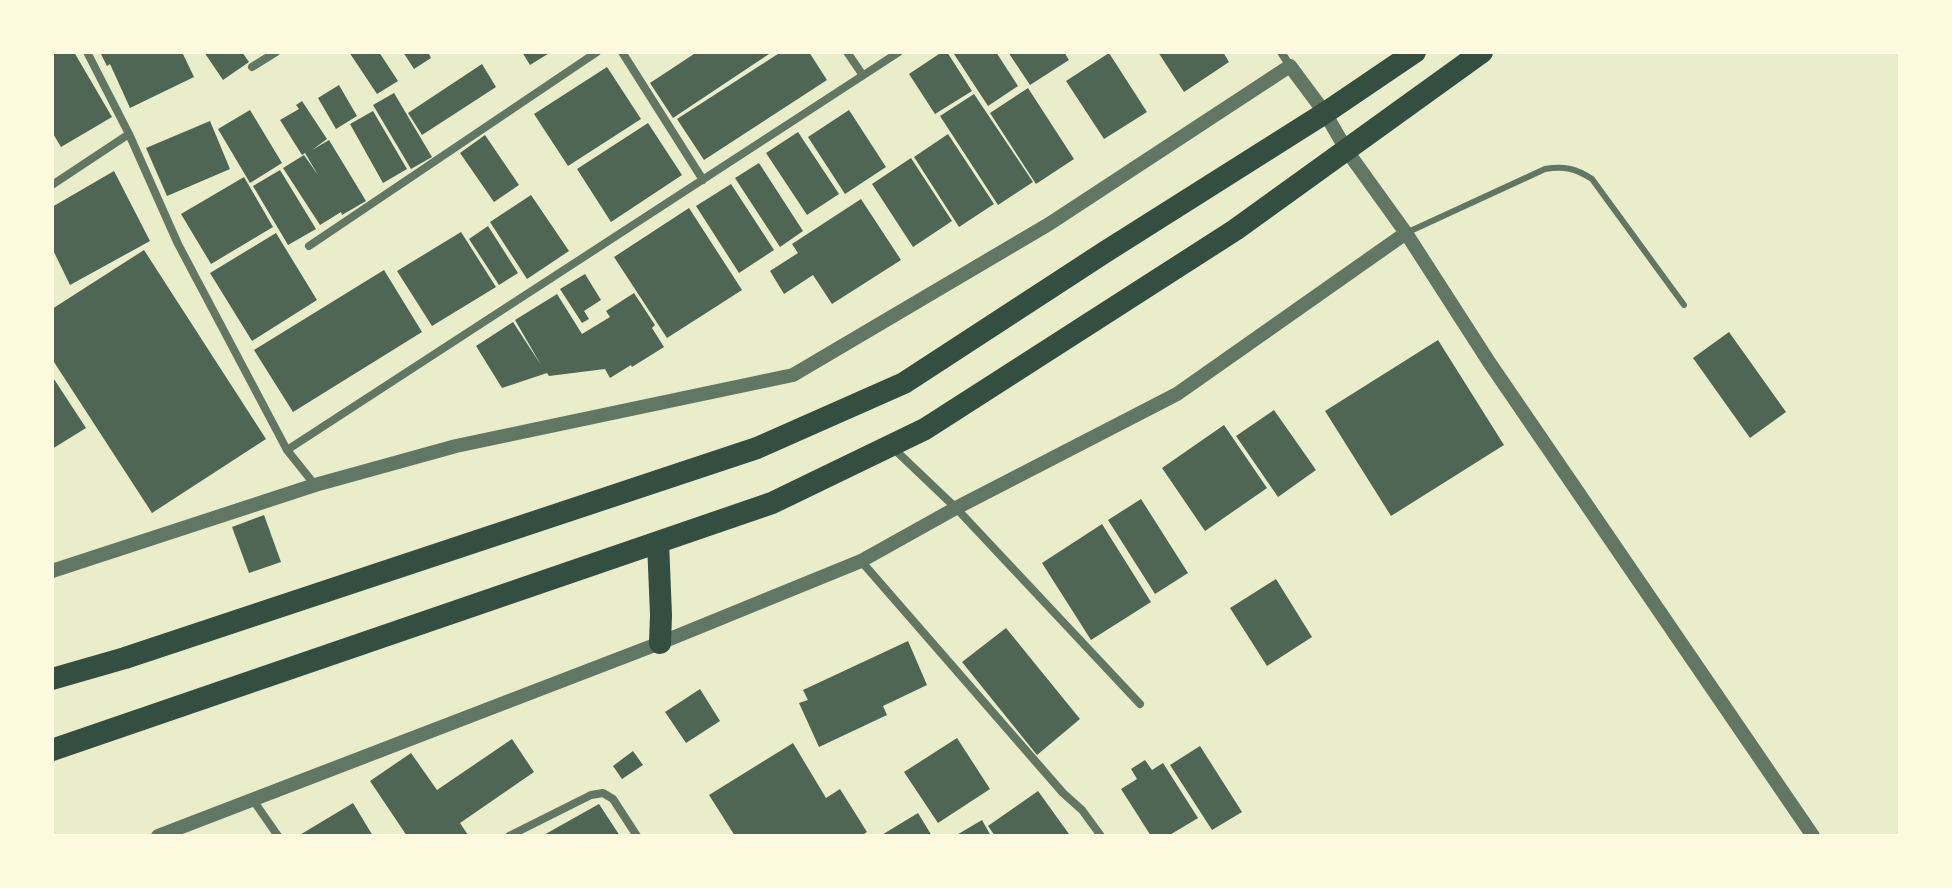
<!DOCTYPE html>
<html>
<head>
<meta charset="utf-8">
<style>
	body { margin:0 }
	#map { position:relative; width:1952px; height:888px; overflow:hidden; background:#e9edc9; font-family:"PT Sans Narrow",sans-serif }
	canvas { display:block }
	.frame { position:absolute; inset:0; border:54px solid #fefae0; pointer-events:none }
</style>
</head>
<body>
<div id="map">
<canvas width="1952" height="888"></canvas>
<div class="frame"></div>
</div>
<script>
const ctx = document.querySelector('canvas').getContext('2d');
ctx.lineJoin = 'round';
function paint(path, color) { ctx.fillStyle = color; ctx.fill(path, 'evenodd'); }
function stroke(path, color, width, dash) { ctx.strokeStyle = color; ctx.lineWidth = width; ctx.lineCap = dash ? 'butt' : 'round'; ctx.setLineDash(dash || []); ctx.stroke(path); }
const building = new Path2D(`
	M57 52H74L112 117 61 147 52 132V55Z
	M100 52H182L194 77 130 108 110 64 107 66Z
	M204 52H242L249 62 223 80Z
	M349 52H379L398 81 377 94Z
	M403 52H428L431 58 414 69Z
	M522 52H551L530 65Z
	M697 52H772L673 118 650 83Z
	M781 52H809L827 80 704 160 677 119Z
	M942 52H947L972 91 935 114 909 74Z
	M957 52H996L1018 86 988 106 954 54Z
	M1008 52H1064L1069 60 1030 85Z
	M1158 52H1223L1229 62 1184 92Z
	M1109 53 1147 112 1104 139 1066 81Z
	M482 64 496 87 422 135 408 113Z
	M607 67 641 119 568 166 534 114Z
	M339 85 357 116 336 129 318 98Z
	M1028 88 1074 159 1036 184 990 113Z
	M394 93 432 157 411 169 373 105Z
	M974 94 1033 182 998 205 940 116Z
	M302 101 327 139 312 150 329 140 366 201 342 215 341 212 320 225 283 168 304 155 318 175 305 153 302 155 280 120 299 109 296 105Z
	M250 110 282 163 250 183 218 129Z
	M849 110 886 167 845 194 808 137Z
	M373 111 407 169 383 183 350 124Z
	M210 121 230 169 167 196 146 148Z
	M648 123 682 175 611 222 577 169Z
	M798 132 839 194 807 215 766 153Z
	M948 134 994 204 959 227 914 157Z
	M485 135 519 185 494 202 460 153Z
	M911 158 952 221 913 247 872 184Z
	M759 163 803 231 780 247 735 178Z
	M280 170 316 229 288 245 253 186Z
	M114 171 150 241 70 285 52 248V207Z
	M244 177 273 227 211 264 181 214Z
	M731 184 774 250 739 273 696 206Z
	M531 195 569 251 527 279 490 222Z
	M861 199 901 260 832 304 813 275 784 294 770 271 798 253 792 244Z
	M689 208 742 290 667 338 614 257Z
	M488 226 518 273 499 285 469 239Z
	M461 232 496 287 432 326 397 271Z
	M276 233 317 300 252 341 210 273Z
	M144 250 266 439 152 513 52 359V309Z
	M384 270 422 332 293 412 254 350Z
	M585 274 601 300 584 311 589 319 582 323 560 289Z
	M634 293 655 325 652 328 664 347 632 367 631 365 610 378 605 369 549 376 547 373 502 388 476 346 513 322 541 365 515 320 557 294 582 334 610 317 606 311Z
	M1729 332 1786 412 1750 438 1693 358Z
	M1438 340 1504 445 1391 516 1325 411Z
	M52 376 86 428 52 449Z
	M1274 410 1316 470 1278 497 1236 436Z
	M1224 425 1267 488 1205 531 1162 468Z
	M1141 499 1188 573 1155 594 1108 520Z
	M264 515 281 562 249 573 232 527Z
	M1102 524 1151 602 1091 640 1042 563Z
	M1276 579 1312 637 1267 666 1230 608Z
	M1006 628 1080 719 1037 755 962 662Z
	M908 641 927 685 883 706 887 715 819 747 799 703 808 700 803 690Z
	M700 689 720 721 686 743 665 712Z
	M957 738 990 789 938 823 904 772Z
	M512 739 534 772 460 823 468 835 466 836H407L370 781 411 753 437 790Z
	M793 743 826 798 840 789 867 832 861 836H735L709 795Z
	M1200 746 1242 812 1212 830 1170 765Z
	M633 751 643 765 622 779 613 766Z
	M1145 760 1152 770 1163 763 1198 818 1168 836H1151L1121 789 1137 779 1131 769Z
	M1038 791 1069 834 1066 836H995L988 826Z
	M353 803 373 836H298Z
	M599 804 620 836H542Z
	M918 813 932 836H880Z
	M982 820 991 836H955Z`);
const service = new Path2D(`
	M1406 233 1545 169C1564 166 1575 168 1592 179L1684 305`);
const minor = new Path2D(`
	M87 52 129 134 178 244 287 450 315 485
	M622 52 703 180
	M847 52 862 74
	M1281 52 1290 66
	M252 67 276 52
	M52 185 129 134
	M309 246 597 52
	M893 448 956 508 1140 704
	M287 450 899 52
	M861 561 1063 793 1082 810 1101 836
	M253 800 278 836
	M509 836 591 795 603 793 613 799 637 836`);
const tertiary = new Path2D(`
	M52 571 315 485 456 446 793 375 1049 224 1290 66 1325 113 1347 151 1406 233 1489 362 1813 836
	M158 836 660 643 861 561 956 508 1177 394 1406 233`);
const trunk = new Path2D(`
	M658 542 661 615 660 643
	M52 679 125 658 757 448 904 383 1105 252 1325 113 1415 52
	M52 750 772 503 925 429 1235 230 1482 52`);
paint(building, '#4f6655');
stroke(service, '#617663', 6);
stroke(minor, '#617663', 8);
stroke(tertiary, '#617663', 14);
stroke(trunk, '#344e41', 22);
</script>
</body>
</html>
